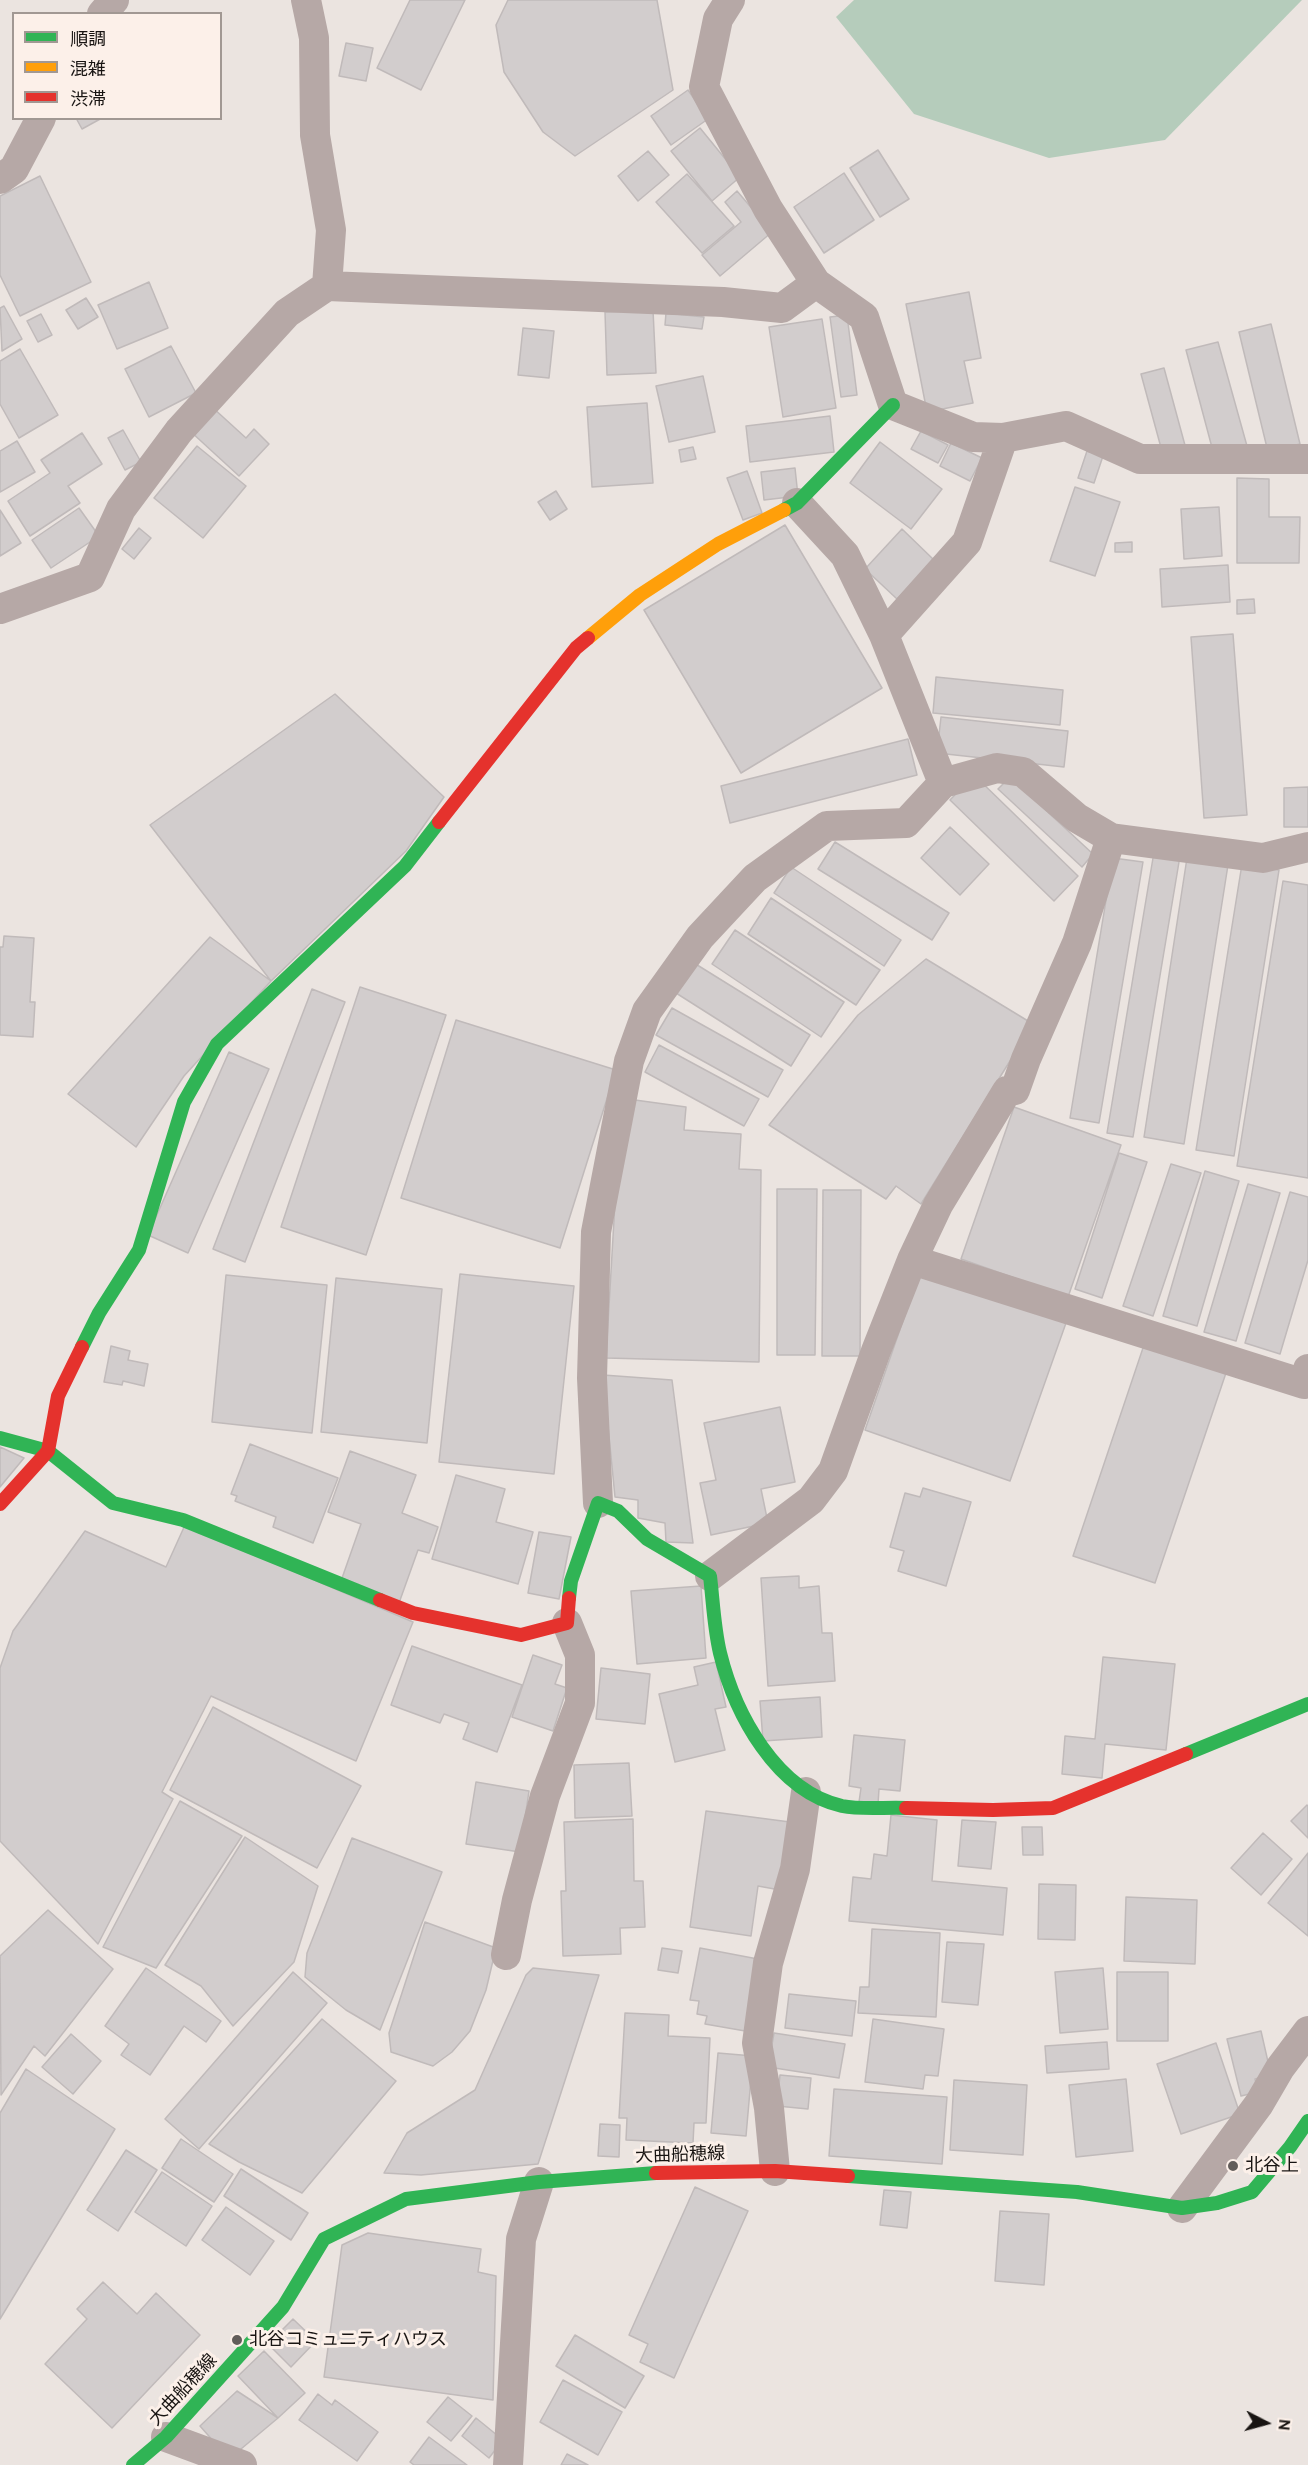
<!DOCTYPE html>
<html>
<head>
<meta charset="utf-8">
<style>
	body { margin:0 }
	#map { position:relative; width:1308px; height:2465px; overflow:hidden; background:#ebe4e0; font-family:Cabin,"Noto Sans JP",sans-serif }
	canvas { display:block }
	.legend { position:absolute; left:12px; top:12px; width:210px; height:108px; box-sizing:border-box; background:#fcf0e9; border:2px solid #a19893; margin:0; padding:8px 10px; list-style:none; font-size:18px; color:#181412 }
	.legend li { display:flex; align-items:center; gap:12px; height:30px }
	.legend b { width:30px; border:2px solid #a19893 }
	.north { position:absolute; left:1236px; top:2393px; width:60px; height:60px; -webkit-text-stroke:4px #fcf0e9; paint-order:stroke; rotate:96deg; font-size:16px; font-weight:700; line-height:24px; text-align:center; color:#181412 }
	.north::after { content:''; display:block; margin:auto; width:21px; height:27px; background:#181412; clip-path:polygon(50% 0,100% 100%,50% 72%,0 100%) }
</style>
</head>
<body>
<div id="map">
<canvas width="1308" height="2465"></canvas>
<ul class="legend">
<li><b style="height:8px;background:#30b455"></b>順調</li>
<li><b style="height:8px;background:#ff9f0a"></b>混雑</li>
<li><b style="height:8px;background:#e5322d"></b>渋滞</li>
</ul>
<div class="north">N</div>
</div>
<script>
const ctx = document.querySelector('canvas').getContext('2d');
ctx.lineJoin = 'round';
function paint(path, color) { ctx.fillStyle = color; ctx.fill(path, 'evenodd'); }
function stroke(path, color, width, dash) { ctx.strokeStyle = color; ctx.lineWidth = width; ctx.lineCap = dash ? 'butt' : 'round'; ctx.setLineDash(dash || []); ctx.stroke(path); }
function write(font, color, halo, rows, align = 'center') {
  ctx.font = font + ' Cabin,"Noto Sans JP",sans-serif'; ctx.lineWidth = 6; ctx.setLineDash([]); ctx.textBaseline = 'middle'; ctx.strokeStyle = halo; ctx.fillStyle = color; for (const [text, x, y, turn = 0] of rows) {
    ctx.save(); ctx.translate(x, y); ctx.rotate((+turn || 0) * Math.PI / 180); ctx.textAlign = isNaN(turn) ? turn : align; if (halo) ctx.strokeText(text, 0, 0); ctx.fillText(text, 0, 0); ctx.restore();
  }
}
const forest = new Path2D(`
	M854 0H1302L1165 140 1049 158 914 114 836 17Z`);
const building = new Path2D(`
	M410 0H465L421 90 377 68Z
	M508 0H657L673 90 575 156 543 132 504 72 496 25Z
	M346 43 373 48 366 81 339 76Z
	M688 90 708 119 671 145 651 116Z
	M76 118H102L82 129Z
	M700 128 740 177 712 201 671 151Z
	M878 150 909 199 880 217 850 168Z
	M648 151 669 175 638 201 618 176Z
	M844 173 874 220 824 253 794 207Z
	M687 174 734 226 702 253 656 202Z
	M40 176 91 282 20 316 0 275V196Z
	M737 191 772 232 720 276 702 255 741 222 725 202Z
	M149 282 168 328 117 349 98 305Z
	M969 292 981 358 964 361 973 403 927 412 906 304Z
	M86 298 98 317 78 329 66 310Z
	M4 306 22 339 2 351 0 308Z
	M653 310 656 373 607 375 605 312Z
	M666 313 704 317 702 329 665 325Z
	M41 314 52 335 38 342 27 321Z
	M847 315 857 395 841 397 830 317Z
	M822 319 836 408 783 417 769 327Z
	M1271 324 1300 444 1268 452 1239 332Z
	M523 328 554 331 549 378 518 375Z
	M1218 342 1247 446 1214 455 1186 350Z
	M171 346 196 393 149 417 125 369Z
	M20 349 58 415 19 438 0 404V361Z
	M1164 368 1186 449 1163 455 1141 374Z
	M703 376 715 432 669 442 656 386Z
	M647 403 653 483 592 487 587 407Z
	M212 407 246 438 254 429 269 444 239 476 190 431Z
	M830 416 834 452 750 462 746 426Z
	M123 430 141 462 125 470 108 438Z
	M921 431 948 445 938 463 911 449Z
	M82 433 102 464 68 486 80 503 30 536 8 501 50 473 41 460Z
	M17 441 35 472 0 492V451Z
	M880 442 942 489 911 529 850 483Z
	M951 443 982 458 970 481 940 466Z
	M197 446 246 486 203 538 154 498Z
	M693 447 696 459 681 462 679 450Z
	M1087 451 1103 456 1094 483 1078 478Z
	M795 468 798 496 764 500 761 472Z
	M747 471 762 513 743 520 727 478Z
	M1237 478 1269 479V517H1300L1299 563H1237Z
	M1075 487 1120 502 1095 576 1050 561Z
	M556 491 567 509 550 520 538 502Z
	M1219 507 1222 556 1184 559 1181 509Z
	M79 508 99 536 51 568 32 540Z
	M0 510 21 543 0 556Z
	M785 525 882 688 741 773 644 610Z
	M139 528 151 538 134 559 122 549Z
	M902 529 934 560 897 599 865 569Z
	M1132 542V552H1115V543Z
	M1228 565 1230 602 1162 607 1160 569Z
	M1254 599 1255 613 1237 614V600Z
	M1233 634 1247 815 1204 818 1191 637Z
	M936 677 1063 690 1060 725 933 713Z
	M335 694 444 797 406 851 271 981 150 825Z
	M941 717 1068 731 1064 767 937 753Z
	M908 739 917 775 730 823 721 786Z
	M974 775 1078 876 1054 901 950 800Z
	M1010 777 1093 854 1082 867 998 789Z
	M1308 787V827H1284V788Z
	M950 827 989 864 960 895 921 858Z
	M835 842 949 913 932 940 818 869Z
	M1154 852 1180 856 1133 1137 1107 1133Z
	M1113 858 1143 862 1099 1123 1070 1118Z
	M1187 858 1228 865 1184 1144 1144 1137Z
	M1242 864 1279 870 1234 1156 1196 1150Z
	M791 867 901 940 884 966 774 893Z
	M1283 881 1308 885V1178L1237 1166Z
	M771 898 880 970 856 1005 748 934Z
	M735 930 844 1002 821 1037 712 964Z
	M4 936 34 938 30 1002H35L33 1037 0 1035V947H3Z
	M210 937 271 981 184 1076 136 1147 68 1094Z
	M926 959 1033 1024 921 1204 896 1186 886 1199 769 1125 858 1015Z
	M694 963 810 1035 791 1066 676 993Z
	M360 987 446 1015 366 1255 281 1227Z
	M312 989 345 1002 245 1262 213 1249Z
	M672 1008 783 1070 768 1097 656 1035Z
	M456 1020 616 1070 560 1248 401 1198Z
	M659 1045 759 1099 744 1126 645 1072Z
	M229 1052 269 1069 188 1253 148 1235Z
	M635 1100 686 1107 684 1130 741 1134 739 1169 761 1170 759 1362 606 1358 617 1168Z
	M1014 1107 1121 1145 1068 1297 961 1259Z
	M1119 1153 1147 1162 1102 1298 1075 1289Z
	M1171 1164 1201 1173 1153 1316 1123 1306Z
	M1205 1171 1239 1181 1197 1326 1163 1316Z
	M1248 1184 1280 1193 1236 1341 1204 1332Z
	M777 1189H817L815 1355H777Z
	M823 1190H861L860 1356H822Z
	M1290 1192 1308 1197V1260L1280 1354 1245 1343Z
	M920 1272 1066 1323 1010 1481 865 1430Z
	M460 1274 574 1286 554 1474 439 1462Z
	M226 1275 327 1285 312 1433 212 1422Z
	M336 1278 442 1289 427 1443 321 1432Z
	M1146 1339 1228 1367 1155 1583 1073 1556Z
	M111 1346 130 1351 128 1360 148 1364 144 1386 123 1381 122 1385 104 1382Z
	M603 1375 672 1380 693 1543 666 1542 665 1523 638 1518V1500L615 1497Z
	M780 1407 795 1482 761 1489 768 1523 711 1535 700 1483 716 1480 704 1423Z
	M250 1444 338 1478 313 1543 273 1527 276 1517 235 1501 237 1496 231 1494Z
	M0 1447 24 1458 0 1487Z
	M350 1451 416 1475 402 1513 438 1527 429 1553 418 1550 399 1603 341 1581 361 1524 328 1512Z
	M456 1475 505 1489 496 1522 533 1532 518 1584 432 1559Z
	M923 1488 971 1502 946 1586 898 1571 904 1551 890 1547 905 1493 920 1497Z
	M185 1525 413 1622 356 1761 211 1696 162 1792 173 1799 98 1944 0 1841V1668L13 1631 85 1531 166 1567Z
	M539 1532 571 1537 559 1599 528 1593Z
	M799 1576V1588L819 1586 822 1633H832L835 1681 768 1686 761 1578Z
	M701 1586 706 1658 637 1664 631 1591Z
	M412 1646 522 1685 497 1752 463 1739 469 1723 444 1714 440 1723 391 1705Z
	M533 1655 562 1665 555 1684 567 1688 553 1731 512 1717Z
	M1103 1657 1175 1664 1166 1750 1105 1744 1102 1778 1062 1774 1065 1736 1095 1739Z
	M716 1662 726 1707 715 1709 725 1750 675 1762 659 1694 698 1685 694 1667Z
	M601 1668 650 1674 645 1724 596 1719Z
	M820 1697 822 1737 763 1741 760 1701Z
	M213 1707 361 1786 317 1868 170 1790Z
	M854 1735 905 1740 900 1791 879 1789 878 1804 859 1802 861 1788 849 1786Z
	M629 1763 632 1816 575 1818 574 1765Z
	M476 1782 529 1791 520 1852 466 1844Z
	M180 1801 242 1836 156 1968 103 1947Z
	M1307 1805 1308 1806V1838L1291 1821Z
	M706 1811 790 1822 780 1890 758 1886 751 1936 690 1927Z
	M891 1815 937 1820 932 1881 1007 1888 1003 1935 849 1921 853 1877 871 1879 874 1854 887 1856Z
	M633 1819 634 1881H643L645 1927 620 1928 621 1954 563 1956 561 1891H566L564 1822Z
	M962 1820 996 1822 991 1869 958 1866Z
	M1022 1827H1042L1043 1855H1023Z
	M1263 1833 1292 1859 1261 1895 1231 1868Z
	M245 1837 318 1886 294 1962 233 2026 201 1986 165 1965Z
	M352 1838 442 1872 380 2030 346 2010 305 1977 307 1953Z
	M1308 1853V1936L1268 1903Z
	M1039 1884 1076 1885 1075 1940 1038 1939Z
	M1126 1897 1197 1900 1195 1964 1124 1961Z
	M48 1910 113 1969 45 2056 34 2046 1 2095 0 1956Z
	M425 1922 496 1948 486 1990 470 2031 452 2052 433 2066 391 2052 389 2033Z
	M872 1929 940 1933 936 2017 858 2013 860 1987H869Z
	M947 1942 984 1944 978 2005 942 2002Z
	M662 1948 682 1951 678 1973 658 1970Z
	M700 1948 763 1960 751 2032 705 2024 707 2016 697 2014 699 2001 690 2000Z
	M146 1968 221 2021 206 2042 184 2026 150 2075 121 2055 129 2044 105 2026Z
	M533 1968 599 1975 538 2164 421 2175 384 2173 407 2133 475 2090 526 1975Z
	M1103 1968 1108 2029 1060 2033 1055 1972Z
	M293 1972 327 2003 199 2149 165 2119Z
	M1117 1972H1168V2041H1117Z
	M789 1994 856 2001 852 2036 785 2028Z
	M625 2013 669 2015 668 2036 710 2038 706 2123H694L693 2143 626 2140 627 2118H619Z
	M322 2019 396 2081 302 2193 239 2162 209 2144Z
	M873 2019 944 2029 938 2076 925 2075 923 2089 865 2082Z
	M1261 2031 1271 2075 1255 2079 1258 2092 1241 2096 1227 2039Z
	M774 2033 845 2044 839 2078 768 2067Z
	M71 2034 101 2061 73 2094 42 2067Z
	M1107 2042 1109 2069 1047 2073 1045 2046Z
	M1216 2043 1240 2114 1181 2134 1157 2064Z
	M718 2053 753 2056 746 2136 711 2133Z
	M26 2069 115 2129 0 2319V2113Z
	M780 2075 811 2078 808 2109 777 2106Z
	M1126 2079 1133 2151 1076 2157 1069 2085Z
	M954 2080 1027 2085 1023 2155 950 2150Z
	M834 2089 947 2097 942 2164 829 2156Z
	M600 2124 620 2125 619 2157 598 2156Z
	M181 2139 233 2174 214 2202 162 2168Z
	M126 2150 157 2170 118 2231 87 2210Z
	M241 2169 308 2213 291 2240 224 2196Z
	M162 2172 212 2206 186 2246 135 2212Z
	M695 2187 748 2211 674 2378 640 2362 648 2344 629 2335Z
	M884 2190 911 2192 907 2228 880 2225Z
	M226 2207 274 2241 250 2275 202 2240Z
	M1000 2211 1049 2214 1044 2285 995 2281Z
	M368 2233 481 2249 478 2272 496 2276 493 2400 324 2377 342 2245Z
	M103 2282 137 2314 156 2293 200 2335 112 2428 45 2364 87 2319 77 2309Z
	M293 2319 316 2341 291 2367 268 2344Z
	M575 2335 644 2376 625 2408 556 2366Z
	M264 2351 305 2393 278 2418 238 2376Z
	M563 2380 622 2412 598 2455 540 2422Z
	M237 2391 278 2418 229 2459 200 2426Z
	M318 2394 332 2405 335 2400 378 2432 357 2461 299 2420Z
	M448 2397 472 2416 451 2441 427 2422Z
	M476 2418 503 2440 489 2458 462 2436Z
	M429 2437 467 2465H414L410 2462Z
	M567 2454 588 2465H561Z`);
const street = new Path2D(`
	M306 0 314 38 315 135 331 230 327 286
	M730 0 718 19 704 87 768 209 816 283 864 317 893 405 973 437 1003 438 1066 426 1140 459H1308
	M102 14 114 0
	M0 179 14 169 41 118
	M797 503 845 555 884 635 943 783 997 768 1023 772 1077 818 1111 838 1263 858 1308 847
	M0 609 90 577 121 509 179 431 287 313 327 286 723 302 782 308 816 283
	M884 635 967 542 1003 438
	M912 1260 1304 1384 1308 1369
	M598 1503 592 1378 596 1232 629 1061 647 1011 700 937 755 878 827 826 906 823 943 783
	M710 1576 811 1500 833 1471 876 1351 912 1260 938 1205 1007 1091 1015 1090 1026 1059 1077 943 1111 838
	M506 1955 517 1900 545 1796 580 1703V1655L567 1623
	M775 2171 769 2108 757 2043 768 1963 795 1869 806 1792
	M1182 2208 1259 2104 1280 2068 1308 2031
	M166 2437 242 2465
	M508 2465 521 2239 539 2182`);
const fast = new Path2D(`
	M784 510 797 503 893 405
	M82 1347 99 1313 139 1250 184 1102 217 1044 405 866 439 822
	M0 1438 48 1451 113 1503 183 1520 380 1600
	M569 1598 571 1581 598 1503 618 1511 647 1539 710 1576C713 1601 714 1628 720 1653 735 1714 776 1791 842 1806 862 1810 886 1807 906 1808
	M1186 1754 1308 1704
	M848 2176 1077 2192 1182 2208 1217 2203 1252 2192 1290 2147 1308 2121
	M133 2465 166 2437 283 2307 324 2239 406 2199 539 2182 656 2173`);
const slow = new Path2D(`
	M588 638 640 595 718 544 784 510`);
const jam = new Path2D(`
	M439 822 576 648 588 638
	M0 1504 48 1451 58 1396 82 1347
	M380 1600 413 1613 521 1635 567 1623 569 1598
	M906 1808 993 1810 1053 1808 1186 1754
	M656 2173 775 2171 848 2176`);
const markers = [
	[1233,2166,6,"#625d5a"],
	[237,2340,6,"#625d5a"]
];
const streetNames = [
	["大曲船穂線",680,2155,-2],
	["大曲船穂線",183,2390,-47]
];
const poiNames = [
	["北谷上",1245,2166],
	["北谷コミュニティハウス",249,2340]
];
paint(forest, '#b5ccbb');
paint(building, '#d2cdcd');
stroke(building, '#c0baba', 1.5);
stroke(street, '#b6a8a6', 30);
stroke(fast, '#30b455', 14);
stroke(slow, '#ff9f0a', 14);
stroke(jam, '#e5322d', 14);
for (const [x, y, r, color] of markers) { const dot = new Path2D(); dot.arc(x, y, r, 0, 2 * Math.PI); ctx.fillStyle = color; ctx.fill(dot); stroke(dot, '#fcf0e9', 2); }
write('18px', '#181412', '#fcf0e9', streetNames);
write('18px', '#181412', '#fcf0e9', poiNames, 'left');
</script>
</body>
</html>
